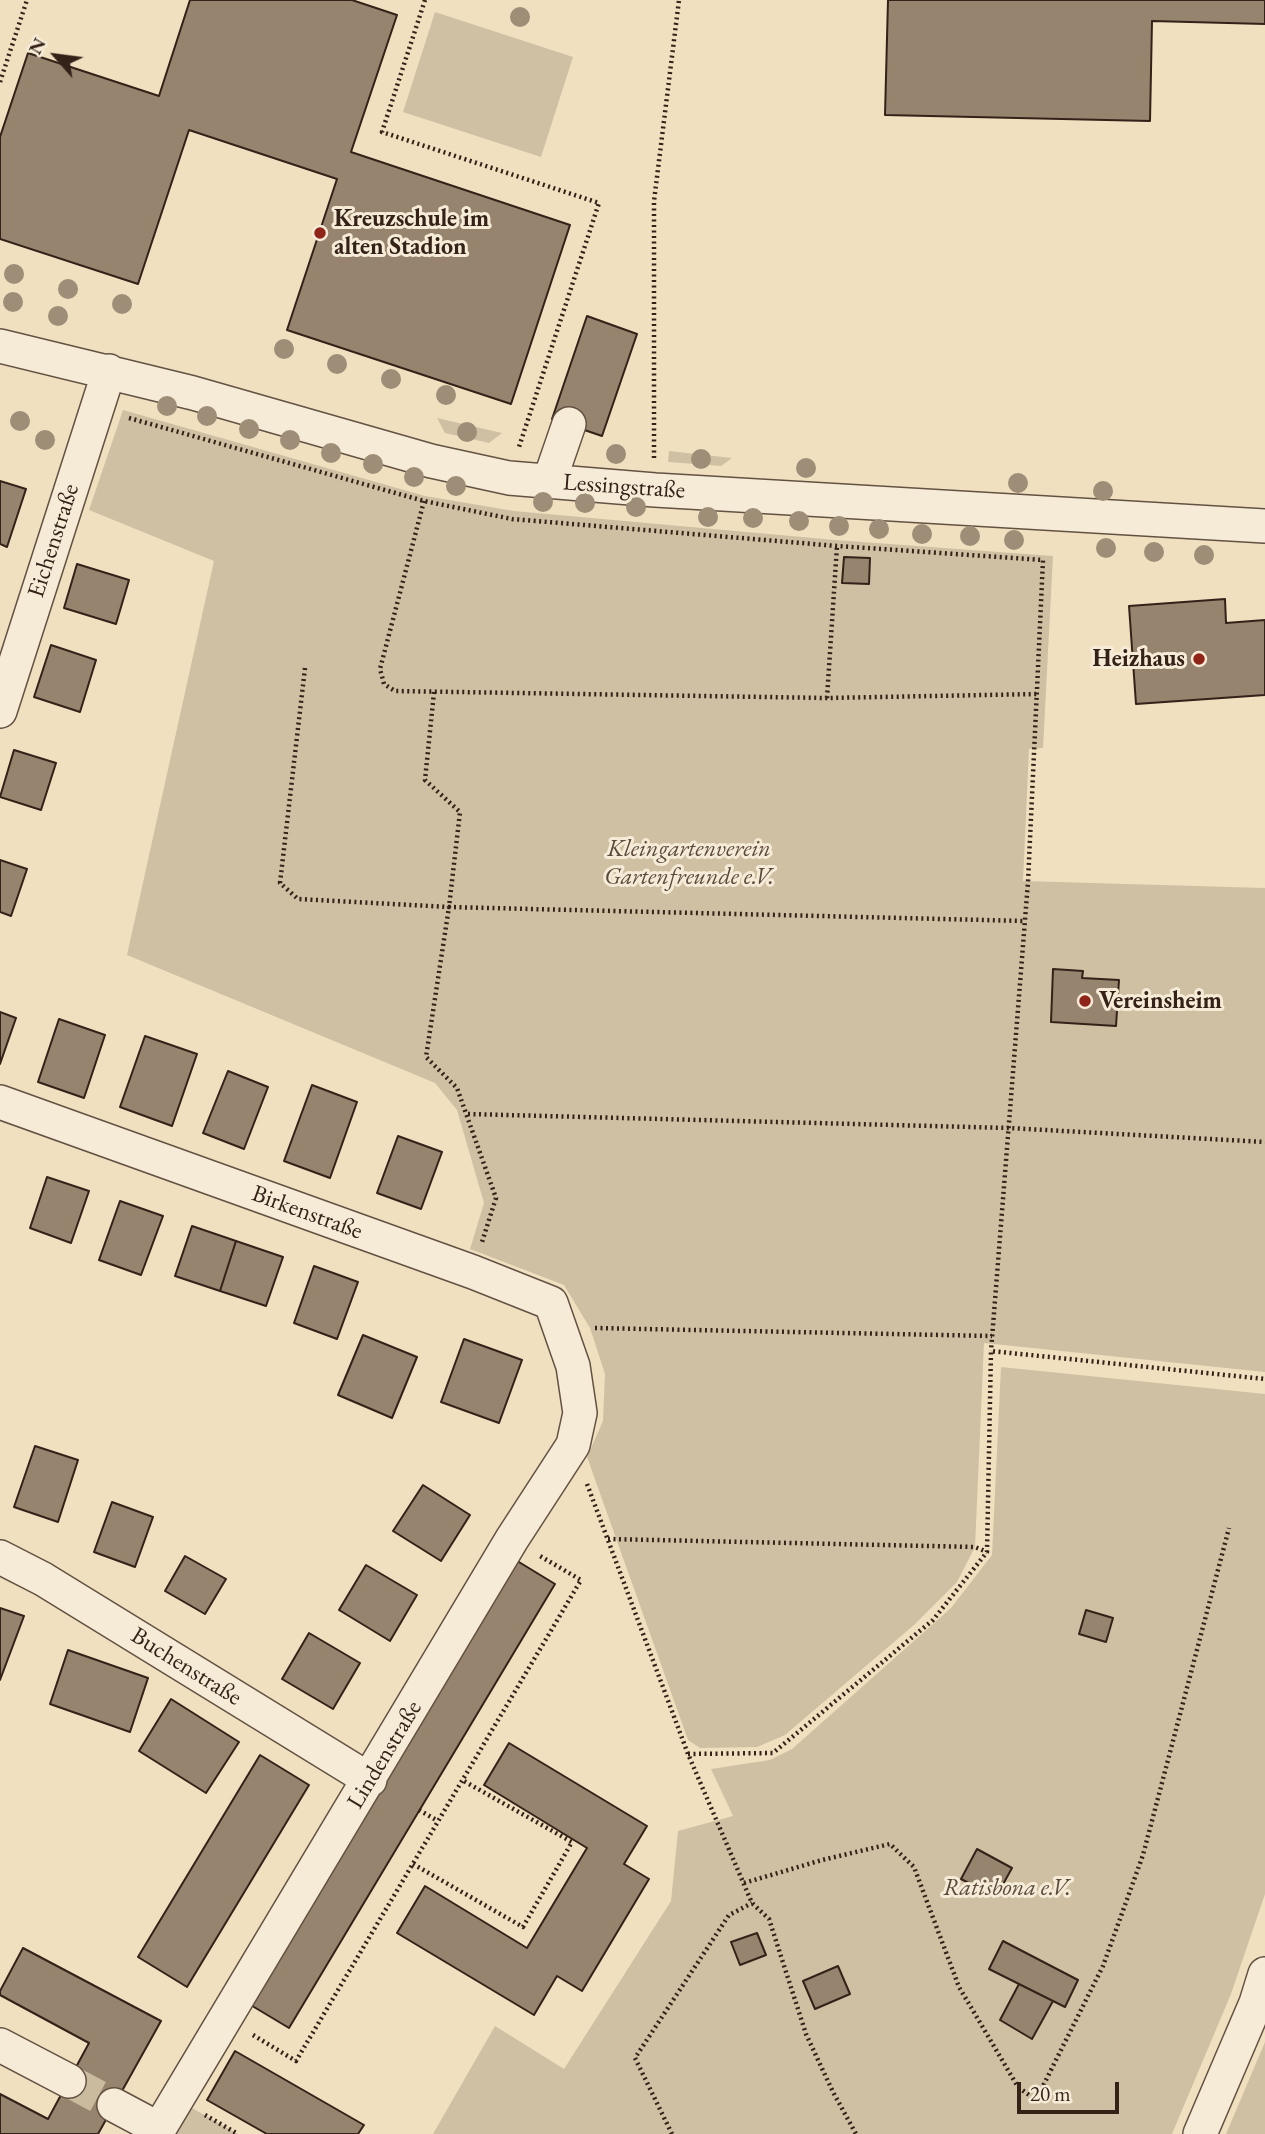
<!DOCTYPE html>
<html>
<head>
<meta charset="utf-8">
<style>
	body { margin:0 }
	#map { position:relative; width:1265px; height:2134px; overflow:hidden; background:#f0e0c0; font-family:"EB Garamond",serif }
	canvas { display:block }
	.north { position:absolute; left:21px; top:21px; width:70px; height:70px; -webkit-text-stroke:5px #f5ebd6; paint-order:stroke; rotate:298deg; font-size:19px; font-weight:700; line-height:28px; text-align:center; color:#342118 }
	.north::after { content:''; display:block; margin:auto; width:24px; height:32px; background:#342118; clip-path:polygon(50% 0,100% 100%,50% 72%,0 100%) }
	.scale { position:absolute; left:1017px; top:2082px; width:102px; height:32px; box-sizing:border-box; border:4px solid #342118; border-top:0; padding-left:9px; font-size:21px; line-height:24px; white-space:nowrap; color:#342118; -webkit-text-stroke:5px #f5ebd6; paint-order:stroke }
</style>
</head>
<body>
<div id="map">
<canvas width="1265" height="2134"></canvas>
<div class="north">N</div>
<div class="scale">20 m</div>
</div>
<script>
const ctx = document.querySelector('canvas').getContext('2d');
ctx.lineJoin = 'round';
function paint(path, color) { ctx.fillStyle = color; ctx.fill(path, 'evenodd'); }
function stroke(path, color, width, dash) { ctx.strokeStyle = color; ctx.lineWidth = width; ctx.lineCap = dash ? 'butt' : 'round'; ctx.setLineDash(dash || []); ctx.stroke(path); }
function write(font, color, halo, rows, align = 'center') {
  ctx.font = font + ' "EB Garamond",serif'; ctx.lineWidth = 6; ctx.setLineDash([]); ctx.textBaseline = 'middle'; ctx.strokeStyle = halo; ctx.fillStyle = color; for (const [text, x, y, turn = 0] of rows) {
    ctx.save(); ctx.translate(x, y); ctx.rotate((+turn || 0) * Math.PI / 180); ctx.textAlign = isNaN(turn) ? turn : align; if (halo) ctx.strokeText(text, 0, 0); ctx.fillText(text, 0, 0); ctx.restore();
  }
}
const green = new Path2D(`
	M435 12 573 57 541 157 403 112Z
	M123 410 425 496 514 511 835 540 1053 556 1043 748 1029 749 1023 881 1265 888V1372L984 1343 975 1547 957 1582 914 1625 785 1735 757 1747 700 1748 688 1740 587 1457 603 1421 605 1374 590 1328 564 1285 470 1249 484 1203 457 1110 435 1083 127 955 214 561 89 510Z
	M437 418 502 433 489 443 445 433Z
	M669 451 732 458 721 466 668 462Z
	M1001 1367 1265 1394V1894L1231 1994 1172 2134H433L495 2026 564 2069 671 1901 678 1831 733 1816 711 1769 770 1760 792 1749 951 1608 992 1555Z
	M1265 2042V2134H1226Z
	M176 2099 238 2134H156Z`);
const building = new Path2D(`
	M190 0H352L397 15 351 152 570 225 511 404 287 330 337 179 189 130 138 284 0 239V137L28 53 159 96Z
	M888 0H1265V24L1152 21 1150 121 885 115Z
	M587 316 637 334 602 436 552 419Z
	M0 481 26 489 7 547 0 544Z
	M844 557 870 558 869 584 842 583Z
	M77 564 129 580 116 624 64 608Z
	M1225 599 1226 623 1265 620V695L1136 704 1129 606Z
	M51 645 96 660 80 712 34 697Z
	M14 750 56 763 41 810 0 797Z
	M0 860 27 869 11 916 0 912Z
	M1053 969 1083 971 1082 978 1119 980 1116 1026 1051 1022Z
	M0 1012 16 1018 0 1064Z
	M59 1019 105 1035 84 1098 38 1082Z
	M145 1036 197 1054 172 1126 120 1107Z
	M228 1071 268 1087 244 1149 203 1133Z
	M312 1085 357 1102 330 1178 284 1161Z
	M398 1136 442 1152 421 1209 377 1193Z
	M47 1177 89 1191 71 1243 30 1228Z
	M120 1201 163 1216 141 1275 99 1260Z
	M192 1226 236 1241 220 1291 175 1276Z
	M236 1241 283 1257 266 1306 220 1291Z
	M314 1266 358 1282 337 1339 294 1323Z
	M363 1335 417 1357 392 1418 338 1395Z
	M464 1339 522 1360 499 1423 441 1402Z
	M35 1446 78 1460 58 1522 14 1507Z
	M423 1485 470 1515 441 1561 393 1531Z
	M112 1502 153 1517 135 1567 94 1552Z
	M185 1556 226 1579 205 1614 165 1591Z
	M514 1559 555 1584 289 2028 249 2004Z
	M366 1565 417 1595 390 1641 339 1610Z
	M0 1608 24 1616 0 1680Z
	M1086 1610 1113 1618 1106 1642 1079 1634Z
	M309 1633 360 1663 333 1709 282 1679Z
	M68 1650 148 1678 130 1732 50 1704Z
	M171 1699 239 1742 206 1793 139 1751Z
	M509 1743 647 1826 624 1864 649 1879 582 1991 557 1976 534 2015 397 1933 425 1886 527 1948 587 1848 484 1785Z
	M260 1755 309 1785 187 1987 138 1957Z
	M977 1849 1012 1868 996 1897 961 1879Z
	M757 1933 766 1955 740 1965 731 1942Z
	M1003 1941 1078 1980 1065 2007 989 1969Z
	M23 1948 161 2021 98 2134H0V2094L48 2119 89 2043 0 1995V1991Z
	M838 1966 850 1994 815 2009 803 1981Z
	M1019 1984 1053 2001 1032 2039 1000 2020Z
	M235 2051 364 2125 358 2134H267L207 2100Z`);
const minorTunnel = new Path2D(`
	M69 2081 114 2105`);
const path = new Path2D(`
	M425 0 382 132 599 203 519 447
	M0 82 27 0
	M129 418 424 501 512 519 837 546 1043 560 1028 882 991 1351
	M654 458V201L679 0
	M424 501 380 669 384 684 395 691 827 698 1038 694
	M305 668 280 883 298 899 449 907 426 1057 457 1088 496 1198 482 1242
	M434 692 425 780 460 812 449 907 1025 921
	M827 698 837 546
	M468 1114 1009 1128 1265 1142
	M595 1328 992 1336
	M587 1484 688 1754 752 1903 769 1919 806 2034 833 2092 856 2134
	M608 1539 975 1547 987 1552
	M688 1754 773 1753 933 1620 987 1552 991 1351 1265 1379
	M419 1810 438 1821
	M413 1864 523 1927 572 1842 462 1780
	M744 1883 822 1860 890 1844 914 1867 959 1987 1018 2087 1036 2100 1103 1966 1143 1855 1229 1528
	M253 2035 296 2061 581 1580 540 1556
	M205 2115 238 2134
	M672 2134 635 2058 729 1915 752 1903`);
const minor = new Path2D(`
	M0 346 193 393 431 461 509 478 655 490 1265 526
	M549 482 569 424
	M0 711 109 371
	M0 1102 473 1272 551 1303 573 1366 580 1413 573 1445 512 1539 156 2134
	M0 1557 43 1579 370 1780
	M0 2045 69 2081
	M114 2105 159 2129
	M1200 2134 1256 2003 1265 1974`);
const trees = [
	[520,17],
	[14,274],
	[68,289],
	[13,302],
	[122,304],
	[58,316],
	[284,349],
	[337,364],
	[391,379],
	[446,395],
	[167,406],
	[207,416],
	[20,421],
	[249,429],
	[467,432],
	[45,440],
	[290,440],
	[331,453],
	[616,454],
	[701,459],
	[373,464],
	[806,468],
	[414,477],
	[1018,483],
	[456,486],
	[1103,491],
	[543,502],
	[585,503],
	[636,507],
	[708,517],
	[753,518],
	[799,521],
	[839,526],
	[879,529],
	[922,534],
	[970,536],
	[1014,540],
	[1106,548],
	[1154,552],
	[1204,555]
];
const markers = [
	[320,233,7,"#8f2418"],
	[1199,659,7,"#8f2418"],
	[1085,1001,7,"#8f2418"]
];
const poiNames = [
	["Kreuzschule im",334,219],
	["alten Stadion",334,247],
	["Heizhaus",1185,659,"right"],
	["Vereinsheim",1099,1001]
];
const streetNames = [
	["Lessingstraße",624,487,4],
	["Eichenstraße",54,541,-72],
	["Birkenstraße",307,1213,20],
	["Buchenstraße",186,1667,32],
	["Lindenstraße",385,1755,-59]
];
const parkNames = [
	["Kleingartenverein",689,849],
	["Gartenfreunde e.V.",689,877],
	["Ratisbona e.V.",1007,1888]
];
paint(green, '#d0c0a3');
paint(building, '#96846f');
stroke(building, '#342118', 2);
stroke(minorTunnel, '#caba9e', 33, [33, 17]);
stroke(minor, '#635142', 36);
stroke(path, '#342118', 4.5, [2, 3.5]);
stroke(minor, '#f5ebd6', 33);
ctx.fillStyle = '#9e8d77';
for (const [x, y] of trees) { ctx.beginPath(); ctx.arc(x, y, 10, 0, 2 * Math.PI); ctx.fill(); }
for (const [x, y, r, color] of markers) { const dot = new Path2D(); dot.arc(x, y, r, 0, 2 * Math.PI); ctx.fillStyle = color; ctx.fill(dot); stroke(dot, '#f5ebd6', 2.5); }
write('bold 24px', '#342118', '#f5ebd6', poiNames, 'left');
write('24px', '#342118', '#f5ebd6', streetNames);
write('italic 24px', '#5b493b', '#f5ebd6', parkNames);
</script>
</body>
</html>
